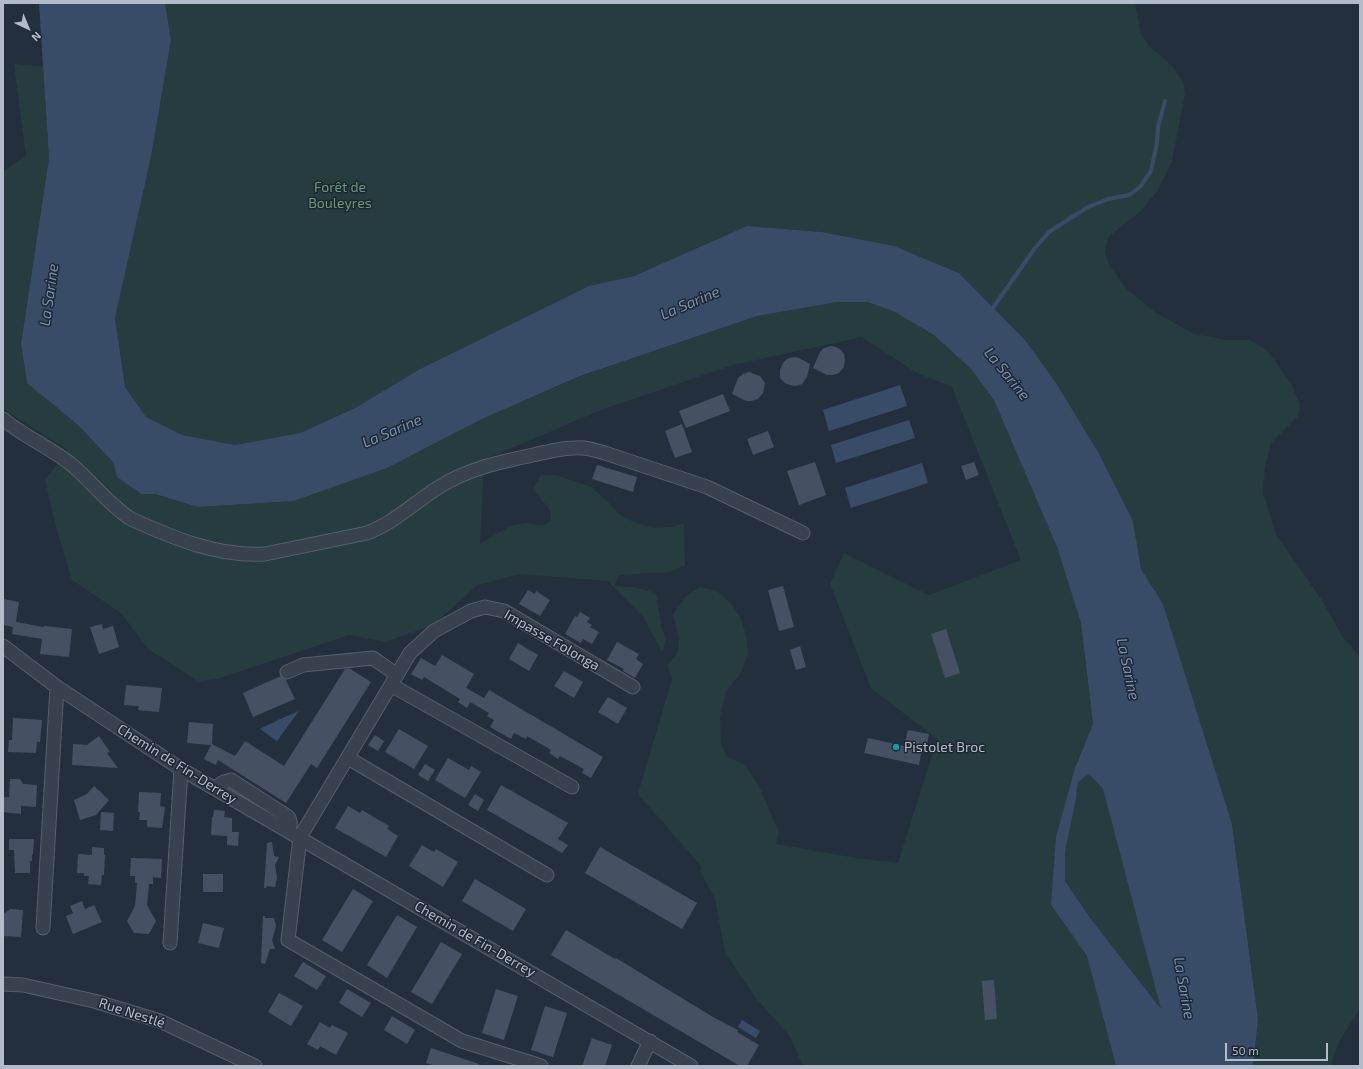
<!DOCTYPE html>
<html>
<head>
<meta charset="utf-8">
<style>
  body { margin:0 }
  #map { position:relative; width:1363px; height:1069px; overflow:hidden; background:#242f3e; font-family:"Exo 2",sans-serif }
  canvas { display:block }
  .frame { position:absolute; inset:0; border:4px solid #b4bcc9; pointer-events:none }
  .north { position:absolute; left:8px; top:8px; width:40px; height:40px; -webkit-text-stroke:3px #1d2633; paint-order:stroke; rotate:136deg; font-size:11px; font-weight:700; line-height:16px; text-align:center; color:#b4bcc9 }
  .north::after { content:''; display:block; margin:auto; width:14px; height:18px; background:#b4bcc9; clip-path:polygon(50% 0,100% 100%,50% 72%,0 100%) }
  .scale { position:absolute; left:1225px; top:1043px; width:103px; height:18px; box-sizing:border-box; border:2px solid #b4bcc9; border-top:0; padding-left:5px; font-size:12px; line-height:14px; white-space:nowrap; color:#b4bcc9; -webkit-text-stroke:3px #1d2633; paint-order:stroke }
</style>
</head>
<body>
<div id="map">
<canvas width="1363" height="1069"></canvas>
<div class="frame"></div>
<div class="north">N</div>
<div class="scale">50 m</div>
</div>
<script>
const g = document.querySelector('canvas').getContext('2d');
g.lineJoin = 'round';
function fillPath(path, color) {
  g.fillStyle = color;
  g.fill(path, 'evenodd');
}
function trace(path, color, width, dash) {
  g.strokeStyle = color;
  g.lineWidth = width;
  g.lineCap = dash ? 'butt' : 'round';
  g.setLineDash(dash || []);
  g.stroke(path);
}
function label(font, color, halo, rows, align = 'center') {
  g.font = font + ' "Exo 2",sans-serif';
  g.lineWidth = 3;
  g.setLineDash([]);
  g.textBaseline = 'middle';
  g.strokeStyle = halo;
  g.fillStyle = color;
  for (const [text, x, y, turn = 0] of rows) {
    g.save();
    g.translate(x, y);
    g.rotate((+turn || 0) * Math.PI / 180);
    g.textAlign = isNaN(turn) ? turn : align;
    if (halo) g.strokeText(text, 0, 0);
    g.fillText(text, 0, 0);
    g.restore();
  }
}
const green = new Path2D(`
  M 165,3 L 1135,3 L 1141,34 L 1148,45 L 1167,61 L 1174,69 L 1183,81 L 1185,94 L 1172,161 L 1158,190 L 1141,211 L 1108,237 L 1105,253 L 1110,267 L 1128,290 L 1153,311 L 1194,334 L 1227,340 L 1250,340 L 1267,350 L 1290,382 L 1300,404 L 1298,416 L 1271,443 L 1265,467 L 1263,493 L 1276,534 L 1323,602 L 1342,636 L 1360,657 L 1360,1008 L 1339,1042 L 1331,1064 L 1332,1066 L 1253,1066 L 1258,1019 L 1232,824 L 1163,604 L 1141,569 L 1133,521 L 1056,383 L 1025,340 L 959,273 L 894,246 L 822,232 L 747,226 L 634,276 L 589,286 L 420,369 L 355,408 L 300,433 L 235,445 L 182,435 L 146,417 L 125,387 L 115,318 L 151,157 L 171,40 Z
  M 14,64 L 43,67 L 49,158 L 21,344 L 27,383 L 78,425 L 113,462 L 117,477 L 141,494 L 155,494 L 198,507 L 294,501 L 387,468 L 482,419 L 581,376 L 757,316 L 837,302 L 868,302 L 895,312 L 934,335 L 971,369 L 994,400 L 1057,547 L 1081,623 L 1093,724 L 1075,768 L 1051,905 L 1087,956 L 1116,1066 L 803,1066 L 790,1037 L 755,997 L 725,953 L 715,898 L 700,871 L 702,867 L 638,794 L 672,679 L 667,665 C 670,662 673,659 676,655 C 683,644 676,627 673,615 L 685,597 L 700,587 L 717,591 L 731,603 L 741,620 L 746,635 L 748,655 L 740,674 L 726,691 L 720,717 L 721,743 L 726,756 L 744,765 L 757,782 L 779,832 L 776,844 L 856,858 L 898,863 L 937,739 L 871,688 L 830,584 L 844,553 L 929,595 L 1021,560 L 952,387 L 917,373 L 862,337 L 733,365 L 601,410 L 484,460 L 480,544 L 510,526 L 526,523 L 542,526 L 551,521 L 550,510 L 533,489 L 541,475 L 556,475 L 591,487 L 608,502 L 619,514 L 632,521 L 652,528 L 672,527 L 684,523 L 685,566 L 669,572 L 619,575 L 614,586 L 634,587 L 656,593 L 662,630 L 666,638 L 663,650 L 662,651 L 643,617 L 608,581 L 521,574 L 478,585 L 433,625 L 386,642 L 349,635 L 217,679 L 198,681 L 148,649 L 121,613 L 72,580 L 55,523 L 45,480 L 68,450 L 3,409 L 3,171 L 26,156 Z
  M 1089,774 L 1103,789 L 1162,1010 L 1091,919 L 1065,881 L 1065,852 L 1076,799 L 1078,782 Z`);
const water = new Path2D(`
  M 39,3 L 165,3 L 171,40 L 151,157 L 115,318 L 125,387 L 146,417 L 182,435 L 235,445 L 300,433 L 355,408 L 420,369 L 589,286 L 634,276 L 747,226 L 822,232 L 894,246 L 959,273 L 1025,340 L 1056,383 L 1098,452 L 1133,521 L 1141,569 L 1163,604 L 1232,824 L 1258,1019 L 1253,1066 L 1116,1066 L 1087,956 L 1051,905 L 1056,837 L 1075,768 L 1093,724 L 1081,623 L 1057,547 L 994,400 L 971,369 L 934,335 L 895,312 L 868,302 L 837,302 L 757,316 L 580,376 L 482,419 L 387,468 L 294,501 L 198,507 L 155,494 L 141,494 L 117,477 L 113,462 L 78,425 L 27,383 L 21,344 L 49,158 ZM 1089,774 L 1103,789 L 1161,1009 L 1091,919 L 1065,881 L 1065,852 L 1076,799 L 1078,782 Z
  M 900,385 L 907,406 L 829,431 L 823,410 Z
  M 909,420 L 915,438 L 836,463 L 831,445 Z
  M 922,463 L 928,483 L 851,508 L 845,488 Z
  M 299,711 L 277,741 L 260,729 L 278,720 Z
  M 742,1020 L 760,1031 L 756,1038 L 738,1027 Z`);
const stream = new Path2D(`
  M 990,312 L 1035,248 L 1049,232 L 1088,207 L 1108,199 L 1129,195 L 1140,187 L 1151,171 L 1157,143 L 1158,127 L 1165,101`);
const building = new Path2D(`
  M 831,346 L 836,347 L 841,350 L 844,354 L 845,360 L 844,367 L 839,373 L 833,375 L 827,375 L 813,368 L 820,352 L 824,348 Z
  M 794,357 L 799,358 L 810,364 L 807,377 L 802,384 L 796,386 L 790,385 L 785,383 L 780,378 L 780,370 L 783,363 L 787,359 Z
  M 749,372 L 760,376 L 765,383 L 763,393 L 758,399 L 751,401 L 746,401 L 732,394 L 738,378 L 743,374 Z
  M 723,394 L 730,411 L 686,428 L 679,411 Z
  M 682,424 L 692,452 L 675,458 L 665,431 Z
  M 768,431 L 774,447 L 753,455 L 747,439 Z
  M 815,462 L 826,495 L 799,505 L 787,471 Z
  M 974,462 L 979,475 L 966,480 L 961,466 Z
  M 597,465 L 637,477 L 633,492 L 592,479 Z
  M 783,586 L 794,627 L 779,631 L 768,590 Z
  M 528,590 L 535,594 L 536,591 L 550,600 L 540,616 L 519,604 Z
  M 3,599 L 19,602 L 16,622 L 43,627 L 44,626 L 72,629 L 69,657 L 40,654 L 42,639 L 12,634 L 13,627 L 3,625 Z
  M 580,612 L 590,618 L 587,622 L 592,625 L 590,627 L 599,632 L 592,644 L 583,639 L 581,643 L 565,634 L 575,616 L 577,617 Z
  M 102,624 L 103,629 L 113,626 L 119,647 L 99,654 L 90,627 Z
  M 946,629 L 960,673 L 945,678 L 931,634 Z
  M 617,642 L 639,654 L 636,659 L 643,664 L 635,678 L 623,671 L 624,669 L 607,660 Z
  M 518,643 L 538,655 L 529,671 L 509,659 Z
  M 800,646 L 806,667 L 796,670 L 790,650 Z
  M 442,655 L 474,674 L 466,688 L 484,698 L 489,690 L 603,757 L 591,778 L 582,773 L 584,769 L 560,756 L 558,759 L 549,753 L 551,750 L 527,736 L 526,739 L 514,733 L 511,739 L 490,727 L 494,720 L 487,716 L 489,713 L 470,702 L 467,708 L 458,702 L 460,699 L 424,677 L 422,680 L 411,674 L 421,658 L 435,666 Z
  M 349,668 L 371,682 L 317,768 L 311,764 L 286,803 L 218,760 L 216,765 L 204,759 L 211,745 L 187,743 L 189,722 L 213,724 L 212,744 L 235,756 L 245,741 L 284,766 L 345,669 Z
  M 564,671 L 583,682 L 574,698 L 554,686 Z
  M 281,676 L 286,680 L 295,699 L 253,717 L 243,693 Z
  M 126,685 L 162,688 L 159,712 L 138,710 L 139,706 L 124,705 Z
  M 608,697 L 627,708 L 618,724 L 598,712 Z
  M 13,718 L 42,720 L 40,742 L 37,742 L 36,753 L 8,752 L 9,740 L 12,740 Z
  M 399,729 L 428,746 L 414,769 L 385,752 Z
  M 908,730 L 929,734 L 926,750 L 922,749 L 919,765 L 864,753 L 868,738 L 904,746 Z
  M 375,735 L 384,741 L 378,751 L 368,745 Z
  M 99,736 L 110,752 L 107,753 L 118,768 L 72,765 L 73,744 L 87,745 Z
  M 448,758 L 469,770 L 471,766 L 481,772 L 465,798 L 435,780 Z
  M 425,764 L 435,770 L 428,781 L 418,775 Z
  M 10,779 L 20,779 L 23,784 L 37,785 L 36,807 L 21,806 L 21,814 L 3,812 L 4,797 L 9,797 Z
  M 501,785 L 568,823 L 558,839 L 568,845 L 562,853 L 487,810 Z
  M 94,786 L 109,800 L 96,815 L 80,820 L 74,800 L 87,794 Z
  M 139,792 L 161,793 L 160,806 L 165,807 L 162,828 L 147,827 L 147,820 L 139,820 L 140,812 L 138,812 Z
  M 475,794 L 484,800 L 478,811 L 468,805 Z
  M 348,806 L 360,813 L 362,810 L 389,826 L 387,829 L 398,836 L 386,857 L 335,828 Z
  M 214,810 L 225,811 L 224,817 L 232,818 L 232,832 L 239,832 L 238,846 L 227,845 L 227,836 L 211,835 L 212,817 L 213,817 Z
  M 101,812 L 114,813 L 113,831 L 100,830 Z
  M 9,839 L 34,839 L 33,854 L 32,854 L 32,861 L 30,861 L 30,873 L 15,873 L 14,850 L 9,850 Z
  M 272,842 L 274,856 L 279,857 L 275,865 L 277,878 L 275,887 L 267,886 L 266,888 L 264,888 L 267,843 Z
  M 422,845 L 434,852 L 436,849 L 458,862 L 443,887 L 409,866 Z
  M 92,847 L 104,848 L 104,855 L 105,855 L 104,875 L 102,875 L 101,885 L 88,884 L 89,876 L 84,876 L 84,873 L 77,873 L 78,854 L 92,855 Z
  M 600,847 L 697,903 L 682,929 L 585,873 Z
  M 131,858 L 162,859 L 161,878 L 153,877 L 153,884 L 149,884 L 147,905 L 156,921 L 149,934 L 134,933 L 127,921 L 135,906 L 137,883 L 135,883 L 135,876 L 130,876 Z
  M 203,874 L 223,874 L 223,892 L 203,892 Z
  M 475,879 L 526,909 L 513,931 L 462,901 Z
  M 353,889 L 373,901 L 342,952 L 322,940 Z
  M 82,901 L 85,909 L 94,905 L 102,922 L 73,934 L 66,916 L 73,913 L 70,906 Z
  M 10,909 L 23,910 L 21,937 L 3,936 L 3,915 Z
  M 397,915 L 417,927 L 387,978 L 367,965 Z
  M 263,916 L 265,916 L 265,918 L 274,918 L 276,926 L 272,940 L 275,949 L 270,949 L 265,964 L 261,963 Z
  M 203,923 L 224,928 L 219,948 L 198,943 Z
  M 566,930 L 615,959 L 616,958 L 713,1017 L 738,1030 L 737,1032 L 759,1045 L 747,1066 L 740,1066 L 551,955 Z
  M 441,942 L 462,954 L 432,1004 L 411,992 Z
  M 303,962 L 326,976 L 317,990 L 294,976 Z
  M 994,980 L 997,1019 L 985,1020 L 982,981 Z
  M 347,989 L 371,1003 L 362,1017 L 339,1003 Z
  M 496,989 L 518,996 L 504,1040 L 482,1033 Z
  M 279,993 L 303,1006 L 291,1026 L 268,1012 Z
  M 545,1006 L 567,1013 L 553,1057 L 531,1050 Z
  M 392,1016 L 415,1030 L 407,1044 L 384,1030 Z
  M 320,1022 L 330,1028 L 332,1025 L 348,1033 L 336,1055 L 320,1046 L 318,1050 L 307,1044 Z
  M 592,1038 L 612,1045 L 605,1066 L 582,1066 Z
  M 431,1048 L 479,1064 L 478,1066 L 435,1066 L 426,1063 Z`);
const street = new Path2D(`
  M 3,419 C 24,437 50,447 72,465 C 92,482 109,505 131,519 C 173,538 218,557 265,554 L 367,533 C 394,523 415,502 439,487 C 467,469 500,462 533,455 C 547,452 561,448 575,448 C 585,447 595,450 605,453 L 707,487 L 803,533
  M 3,646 L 57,687 L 181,769 L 691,1066
  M 287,672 L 303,665 L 373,658 L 397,675
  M 391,685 L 572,787
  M 348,758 L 547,875
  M 215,788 L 224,782 L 231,780 L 287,816 C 292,820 290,825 289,831
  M 43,928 L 57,687
  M 170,943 L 181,769
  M 3,984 L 23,985 L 94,1001 L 160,1021 L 255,1066
  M 541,1066 L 462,1041 L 288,940 L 300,837 L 410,653 L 434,631 L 471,611 L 485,607 L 504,611 L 633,687
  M 638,1066 L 650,1041`);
const markers = [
  [896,747,4,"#0f9aa8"]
];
const parkNames = [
  ["Forêt de",340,187],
  ["Bouleyres",340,203]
];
const streetNames = [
  ["Impasse Folonga",552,640,30],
  ["Chemin de Fin-Derrey",177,764,32],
  ["Chemin de Fin-Derrey",475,939,30],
  ["Rue Nestlé",132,1013,18]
];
const poiNames = [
  ["Pistolet Broc",904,747]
];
const waterNames = [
  ["La Sarine",49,295,-82],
  ["La Sarine",690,303,-23],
  ["La Sarine",1007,374,51],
  ["La Sarine",392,431,-23],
  ["La Sarine",1128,669,78],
  ["La Sarine",1184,988,80]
];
fillPath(green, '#263c3f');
fillPath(water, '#394c67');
trace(stream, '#394c67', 4);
fillPath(building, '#455162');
trace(street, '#565f6c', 15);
trace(street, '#38414e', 13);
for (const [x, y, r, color] of markers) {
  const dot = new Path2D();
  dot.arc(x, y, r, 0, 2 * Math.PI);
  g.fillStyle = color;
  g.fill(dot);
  trace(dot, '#1d2633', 1.5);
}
label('14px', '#6b9a76', '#1d2633', parkNames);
label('14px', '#b4bcc9', '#1d2633', streetNames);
label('14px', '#b4bcc9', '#1d2633', poiNames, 'left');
label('italic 15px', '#7c92b1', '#1d2633', waterNames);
</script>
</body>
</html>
